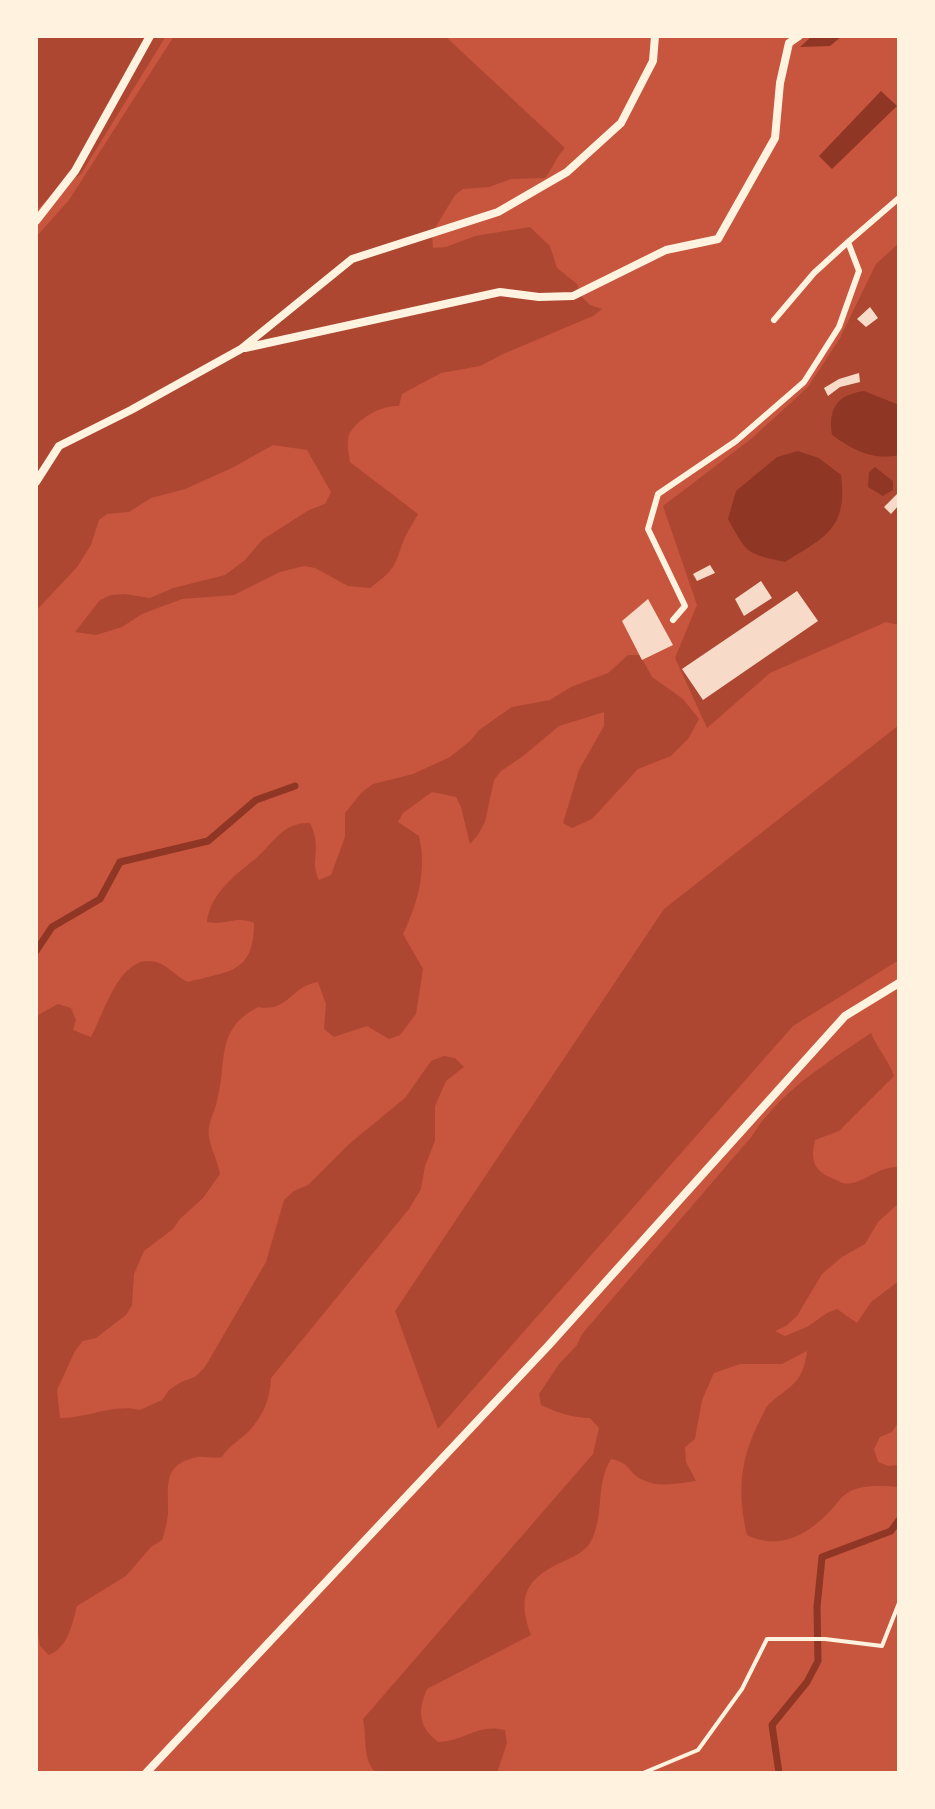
<!DOCTYPE html>
<html>
<head>
<meta charset="utf-8">
<style>
  body { margin:0 }
  #map { position:relative; width:935px; height:1809px; overflow:hidden; background:#c8553d; font-family:"Archivo Narrow",sans-serif }
  canvas { display:block }
  .frame { position:absolute; inset:0; border:38px solid #fff3e0; pointer-events:none }
</style>
</head>
<body>
<div id="map">
<canvas width="935" height="1809"></canvas>
<div class="frame"></div>
</div>
<script>
const g = document.querySelector('canvas').getContext('2d');
g.lineJoin = 'round';
function fillPath(path, color) {
  g.fillStyle = color;
  g.fill(path, 'evenodd');
}
function trace(path, color, width, dash) {
  g.strokeStyle = color;
  g.lineWidth = width;
  g.lineCap = dash ? 'butt' : 'round';
  g.setLineDash(dash || []);
  g.stroke(path);
}
const green = new Path2D(`
  M 36,36 L 166,36 L 81,174 L 59,188 L 36,211 Z
  M 174,36 L 445,36 L 565,148 C 556,157 553,168 545,178 L 511,179 L 489,187 L 463,189 L 455,195 L 432,233 L 433,248 L 446,247 L 475,236 L 530,227 L 550,246 L 557,268 L 577,284 L 580,295 L 590,305 L 602,309 L 593,316 L 503,354 L 480,366 L 441,373 L 402,394 L 399,406 C 382,405 357,418 349,435 C 346,443 349,454 350,462 L 418,514 C 414,522 409,529 405,537 C 393,567 398,567 370,588 L 348,586 L 315,568 L 304,566 L 280,572 L 234,595 L 182,599 L 142,614 L 122,627 L 96,635 L 75,632 L 100,600 L 111,595 L 125,594 L 150,598 L 173,588 L 225,575 L 245,560 L 262,540 L 309,510 L 325,504 L 331,492 L 307,450 L 273,445 L 232,468 L 185,489 L 151,498 L 129,512 L 107,514 L 99,520 L 91,545 L 77,567 L 36,611 L 36,237 L 69,200 Z
  M 899,243 L 899,625 L 886,622 L 770,673 L 707,728 L 675,658 L 697,605 L 663,506 L 751,439 L 808,387 L 840,338 L 876,264 Z
  M 628,655 L 640,655 L 652,677 L 683,699 L 699,719 L 688,739 L 671,756 L 638,769 L 592,819 L 572,828 L 563,823 L 579,770 L 604,726 L 604,712 L 559,726 L 522,757 L 501,771 L 494,780 L 485,822 L 478,835 L 470,844 L 461,807 L 456,797 L 432,792 L 403,813 L 398,822 L 419,836 C 427,870 418,903 403,934 L 423,969 L 416,1014 L 400,1035 L 389,1039 L 367,1026 L 334,1037 L 324,1029 L 326,1004 L 318,982 C 291,986 288,1013 258,1007 C 214,1030 228,1062 217,1101 C 214,1114 207,1123 209,1137 C 211,1150 218,1161 220,1174 L 203,1198 L 180,1219 L 173,1229 L 144,1251 L 134,1274 L 132,1305 L 126,1315 L 96,1338 L 83,1341 L 75,1351 L 57,1390 L 60,1418 C 88,1418 114,1403 140,1410 L 162,1400 L 169,1390 L 181,1382 L 195,1377 L 205,1367 L 266,1262 L 284,1200 L 294,1191 L 308,1185 L 349,1144 L 405,1098 L 431,1061 L 444,1056 L 455,1058 L 464,1067 L 446,1081 L 435,1106 L 435,1141 L 425,1166 L 421,1189 L 409,1209 L 271,1378 C 270,1399 264,1414 250,1430 C 241,1440 230,1444 222,1457 C 213,1459 205,1456 197,1457 C 161,1465 169,1486 168,1514 C 167,1523 165,1531 162,1540 L 151,1547 L 126,1576 L 77,1606 C 72,1625 68,1647 49,1655 L 40,1646 L 36,1621 L 36,1016 L 58,1004 L 71,1008 L 76,1020 L 73,1030 L 91,1037 C 104,1014 120,952 156,962 C 168,965 176,977 188,982 C 228,971 254,974 254,923 C 235,915 226,926 207,922 C 210,894 234,876 255,859 C 274,843 282,822 310,823 C 323,849 309,859 319,880 L 331,875 L 345,837 L 345,813 L 362,792 L 373,784 L 413,774 L 450,757 L 470,741 L 479,730 L 512,707 L 550,700 L 571,687 L 608,673 Z
  M 899,725 L 899,960 L 793,1026 L 438,1429 L 395,1311 L 664,909 Z
  M 871,1033 C 877,1048 888,1059 894,1076 L 839,1131 L 815,1140 C 810,1161 814,1171 834,1179 C 841,1182 844,1185 852,1183 C 870,1179 875,1168 898,1167 L 899,1203 L 878,1222 L 865,1244 L 842,1257 L 822,1274 L 797,1316 L 786,1326 L 775,1331 L 785,1336 L 807,1327 L 827,1313 L 837,1309 L 857,1323 L 871,1302 L 899,1281 L 899,1421 L 892,1432 L 880,1437 L 874,1449 L 878,1462 L 888,1466 L 899,1465 L 899,1487 C 883,1486 863,1484 849,1492 C 841,1496 837,1504 831,1510 C 808,1535 779,1551 747,1535 C 737,1492 740,1459 760,1420 C 763,1415 765,1408 769,1404 C 792,1384 803,1383 807,1351 L 782,1364 L 740,1364 L 714,1373 L 702,1400 L 695,1439 L 685,1447 L 686,1462 L 696,1481 C 680,1483 658,1488 643,1480 C 627,1473 632,1463 611,1459 C 595,1484 605,1518 590,1543 C 584,1552 573,1557 564,1561 C 527,1578 516,1595 531,1635 L 427,1689 C 417,1712 419,1727 438,1742 C 465,1741 478,1723 505,1730 L 507,1743 L 497,1773 L 376,1773 C 362,1759 367,1737 363,1719 L 593,1454 L 599,1428 L 590,1418 C 573,1418 558,1413 541,1405 L 539,1394 L 559,1364 L 577,1345 L 582,1334 L 752,1136 C 781,1090 827,1063 871,1033 Z`);
const water = new Path2D(`
  M 812,36 L 842,36 L 830,46 L 800,47 Z
  M 881,91 L 897,106 L 832,169 L 819,156 Z
  M 864,391 L 899,405 L 899,455 C 873,461 853,450 832,435 C 828,408 837,395 864,391 Z
  M 798,451 L 819,458 L 841,475 C 848,528 826,537 785,562 C 747,554 747,554 728,519 L 736,491 L 777,457 Z
  M 875,467 L 893,481 L 893,490 L 883,496 L 868,487 L 869,472 Z`);
const stream = new Path2D(`
  M 36,951 L 52,927 L 100,899 L 120,862 L 208,841 L 256,800 L 295,786
  M 779,1773 L 772,1725 L 807,1682 L 818,1661 L 817,1607 L 822,1557 L 891,1531 L 899,1520`);
const building = new Path2D(`
  M 870,307 L 878,318 L 866,327 L 857,319 Z
  M 859,373 L 860,382 L 840,387 L 828,396 L 824,388 L 839,379 Z
  M 899,492 L 899,505 L 891,514 L 884,507 Z
  M 710,565 L 715,573 L 697,581 L 693,574 Z
  M 761,581 L 772,598 L 744,616 L 735,599 Z
  M 797,591 L 818,621 L 703,700 L 682,669 Z
  M 648,599 L 673,645 L 642,660 L 622,621 Z`);
const path = new Path2D(`
  M 643,1773 L 698,1750 L 742,1689 L 767,1639 L 825,1639 L 882,1646 L 899,1603`);
const service = new Path2D(`
  M 774,320 L 814,273 L 848,242
  M 673,620 L 685,606 L 648,529 L 658,494 L 736,441 L 804,382 L 839,327 L 859,271 L 848,242 L 899,198`);
const minor = new Path2D(`
  M 36,221 L 75,171 L 150,36
  M 245,348 L 500,292 L 539,297 L 573,296 L 666,250 L 718,239 L 775,138 L 780,83 L 789,43 L 799,36
  M 36,482 L 59,446 L 131,410 L 241,349 L 352,259 L 498,212 L 567,172 L 621,123 L 653,61 L 655,36
  M 146,1773 L 548,1346 L 845,1016 L 899,983`);
fillPath(green, '#ae4732');
fillPath(water, '#8f3625');
trace(stream, '#8f3625', 7);
fillPath(building, '#f7dbc8');
trace(path, '#fff3e0', 4);
trace(service, '#fff3e0', 6);
trace(minor, '#fff3e0', 8);
</script>
</body>
</html>
